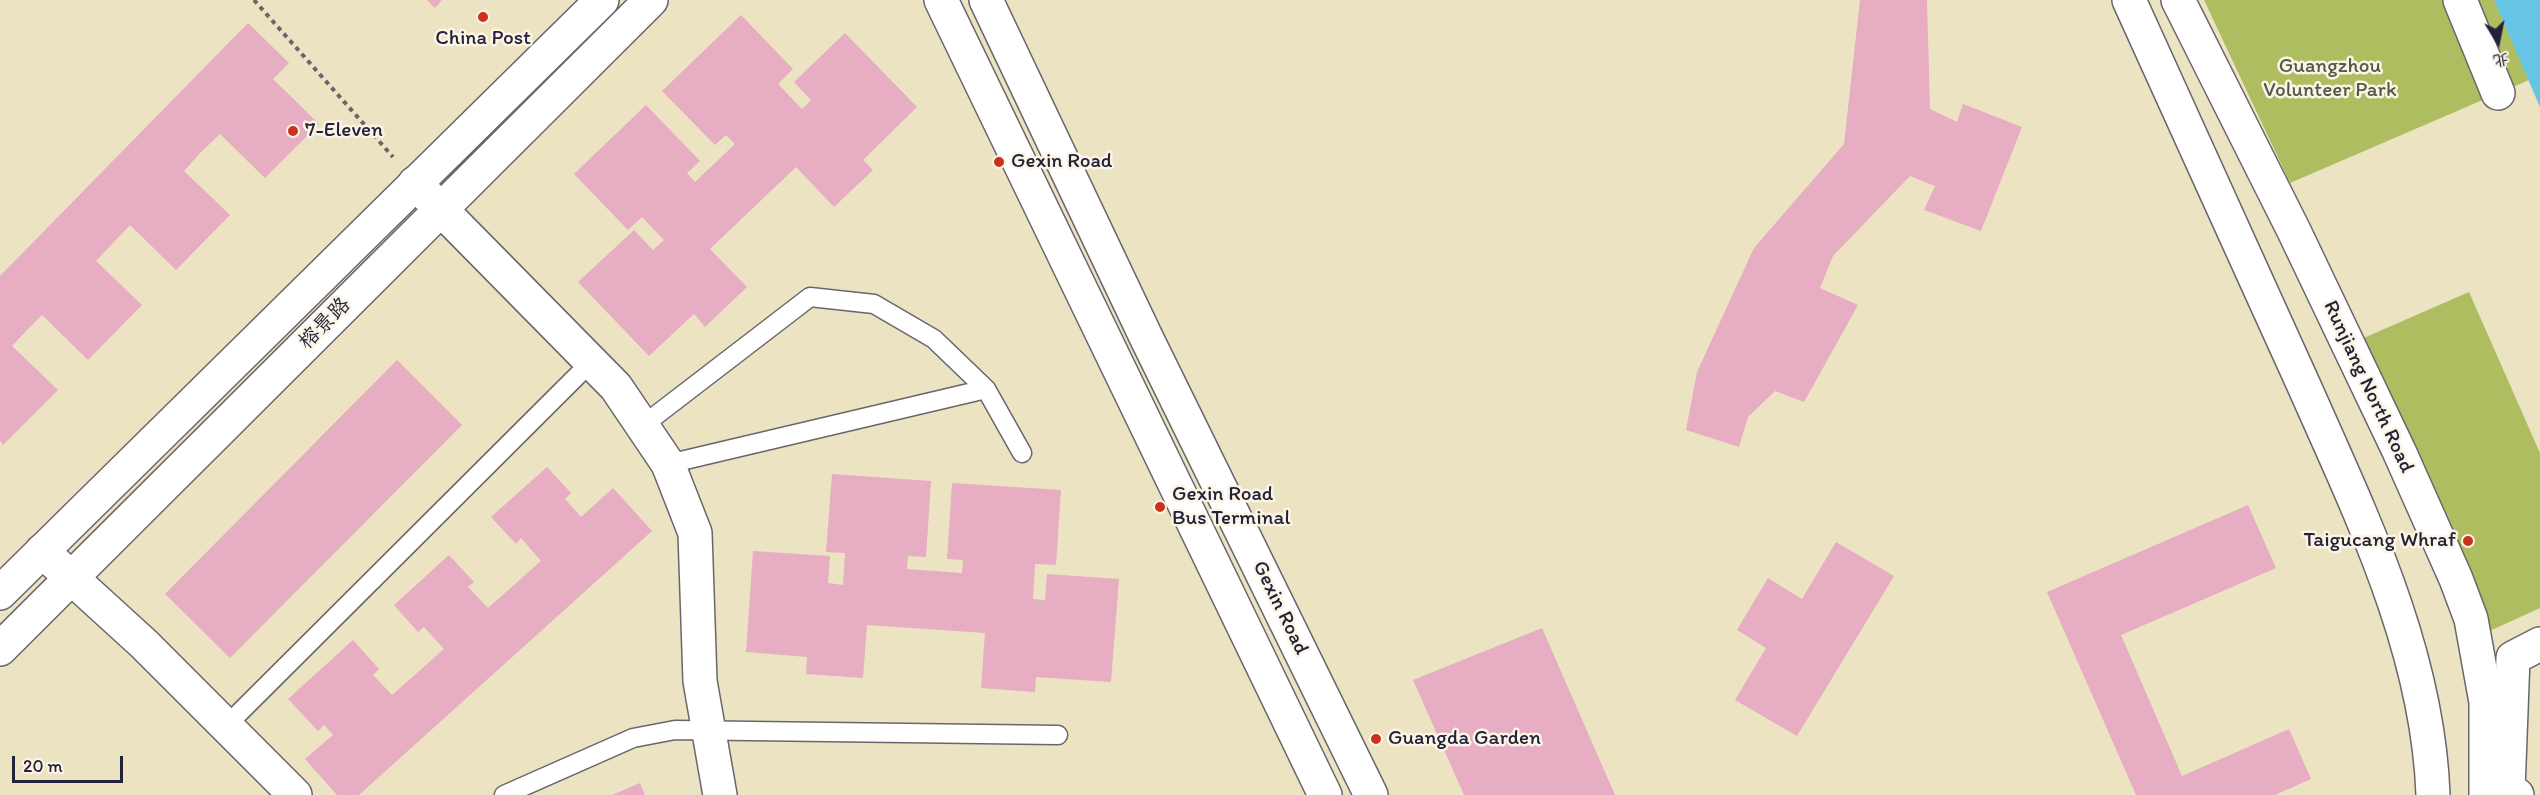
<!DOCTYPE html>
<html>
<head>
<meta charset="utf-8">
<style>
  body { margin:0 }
  #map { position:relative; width:2540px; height:795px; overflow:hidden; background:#ece3c3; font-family:Itim,"LXGW WenKai TC",sans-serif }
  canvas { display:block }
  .north { position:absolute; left:2468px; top:12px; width:60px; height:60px; -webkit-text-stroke:4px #fcf5e5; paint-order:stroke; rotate:170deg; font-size:16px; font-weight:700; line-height:24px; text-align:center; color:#22223b }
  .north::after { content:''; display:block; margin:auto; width:21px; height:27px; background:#22223b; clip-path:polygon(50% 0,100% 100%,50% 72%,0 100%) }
  .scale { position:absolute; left:12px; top:756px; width:111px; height:27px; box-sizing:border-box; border:3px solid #22223b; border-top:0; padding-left:8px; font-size:18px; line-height:21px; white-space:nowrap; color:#22223b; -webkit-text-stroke:4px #fcf5e5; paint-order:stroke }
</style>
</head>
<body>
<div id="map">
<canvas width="2540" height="795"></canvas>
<div class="north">北</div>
<div class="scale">20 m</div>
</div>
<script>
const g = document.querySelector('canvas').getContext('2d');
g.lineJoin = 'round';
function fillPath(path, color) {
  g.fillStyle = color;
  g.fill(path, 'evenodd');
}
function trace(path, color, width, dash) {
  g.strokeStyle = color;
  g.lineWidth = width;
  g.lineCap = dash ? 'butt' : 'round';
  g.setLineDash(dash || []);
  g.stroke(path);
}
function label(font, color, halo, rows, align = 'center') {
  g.font = font + ' Itim,"LXGW WenKai TC",sans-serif';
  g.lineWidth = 5;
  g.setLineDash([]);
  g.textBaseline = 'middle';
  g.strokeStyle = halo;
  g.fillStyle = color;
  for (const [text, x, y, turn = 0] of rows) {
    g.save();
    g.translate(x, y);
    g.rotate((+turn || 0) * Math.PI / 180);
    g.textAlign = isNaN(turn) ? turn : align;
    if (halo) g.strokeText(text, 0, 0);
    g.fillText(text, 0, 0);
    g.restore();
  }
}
const green = new Path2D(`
  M 2204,0 L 2494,0 L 2529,80 L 2290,183 Z
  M 2469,292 L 2540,453 L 2540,608 L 2483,634 L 2359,340 Z`);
const water = new Path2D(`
  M 2494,0 L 2540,0 L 2540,107 Z`);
const building = new Path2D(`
  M 427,0 L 442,0 L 435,8 Z
  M 1860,0 L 1927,0 L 1930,109 L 1957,122 L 1963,104 L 2022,127 L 1981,231 L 1924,210 L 1935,186 L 1910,176 L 1833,256 L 1820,288 L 1858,305 L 1804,402 L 1775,391 L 1748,417 L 1739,447 L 1686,430 L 1697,372 L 1754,248 L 1844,144 Z
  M 741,15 L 793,69 L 778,84 L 802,109 L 811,100 L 794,82 L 845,33 L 917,107 L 863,160 L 873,170 L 834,207 L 796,167 L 710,249 L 747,287 L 705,327 L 694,314 L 649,356 L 578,282 L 634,230 L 653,250 L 664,240 L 642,217 L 628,230 L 574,174 L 646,105 L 700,161 L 687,173 L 695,182 L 735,144 L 726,135 L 715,145 L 662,91 Z
  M 248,23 L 289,63 L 273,79 L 319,124 L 265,178 L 220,134 L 201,152 L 184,171 L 230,215 L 176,270 L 130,225 L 96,261 L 142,305 L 88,360 L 42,315 L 28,329 L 12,346 L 58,390 L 3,445 L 0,441 L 0,276 Z
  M 397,360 L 462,425 L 230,658 L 165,594 Z
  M 547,467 L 571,493 L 565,499 L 581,517 L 613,488 L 652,531 L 359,795 L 337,795 L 305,759 L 333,735 L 324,725 L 318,731 L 288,699 L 353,640 L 379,669 L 373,675 L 392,695 L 444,649 L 424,627 L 418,632 L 394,605 L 449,555 L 474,582 L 468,587 L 488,608 L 541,561 L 521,538 L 516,544 L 491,517 Z
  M 832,474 L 931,481 L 926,557 L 908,556 L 907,569 L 962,573 L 963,560 L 947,559 L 952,483 L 1061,490 L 1056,565 L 1035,564 L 1033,599 L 1045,600 L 1047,574 L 1119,579 L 1111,682 L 1036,677 L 1035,692 L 981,688 L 985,633 L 867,625 L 863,678 L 806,674 L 807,657 L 746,652 L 753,551 L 830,556 L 828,583 L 843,585 L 845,553 L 826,552 Z
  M 2248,505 L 2276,568 L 2121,635 L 2182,776 L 2289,729 L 2311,779 L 2275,795 L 2136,795 L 2047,592 Z
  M 1836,542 L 1894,576 L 1797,736 L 1735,700 L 1766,648 L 1737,630 L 1768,578 L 1802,599 Z
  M 1542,628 L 1615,795 L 1464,795 L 1413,680 Z
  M 640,783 L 645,795 L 612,795 Z`);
const path = new Path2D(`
  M 254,0 L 393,157`);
const lane = new Path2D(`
  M 642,426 L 810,297 L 874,304 L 934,339 L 986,389 L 1022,453
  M 668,464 L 986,389
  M 226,726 L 591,362
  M 504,795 L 633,738 L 675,730 L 1058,735`);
const street = new Path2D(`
  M 2460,0 L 2498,93
  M 415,183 L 616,387 L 668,464 L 695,533 L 700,681 L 720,795
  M 42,551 L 144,644 L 295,795
  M 2517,795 L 2508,790 L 2513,658 L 2540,644`);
const secondary = new Path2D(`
  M 941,0 L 1325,795
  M 986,0 L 1146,337 L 1371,795
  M 2129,0 C 2188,129 2247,258 2305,388 C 2362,517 2428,651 2433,795
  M 2178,0 L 2294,231 L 2399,451 L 2456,579 L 2471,619 L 2486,702 L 2486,795
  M 0,593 L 602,0
  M 0,649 L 651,0`);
const markers = [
  [483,17,6,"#c8321e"],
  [293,131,6,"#c8321e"],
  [999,162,6,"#c8321e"],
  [1160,507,6,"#c8321e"],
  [2468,541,6,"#c8321e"],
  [1376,739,6,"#c8321e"]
];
const poiNames = [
  ["China Post",483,39,"center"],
  ["7-Eleven",305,131],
  ["Gexin Road",1011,162],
  ["Gexin Road",1172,495],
  ["Bus Terminal",1172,519],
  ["Taigucang Whraf",2456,541,"right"],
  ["Guangda Garden",1388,739]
];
const parkNames = [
  ["Guangzhou",2330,67],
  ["Volunteer Park",2330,91]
];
const streetNames = [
  ["榕景路",325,324,-45],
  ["Runjiang North Road",2368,387,65],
  ["Gexin Road",1280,608,64]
];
fillPath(green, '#aebd60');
fillPath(water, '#66c4e4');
fillPath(building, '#e6adc3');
trace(lane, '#69666b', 21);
trace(street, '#69666b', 36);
trace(secondary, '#69666b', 36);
trace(path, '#69666b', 4, [4.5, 4.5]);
trace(lane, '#fff', 18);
trace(street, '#fff', 33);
trace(secondary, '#fff', 33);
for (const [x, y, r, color] of markers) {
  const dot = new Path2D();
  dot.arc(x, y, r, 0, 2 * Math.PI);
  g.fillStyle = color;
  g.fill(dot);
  trace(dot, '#fcf5e5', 2);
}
label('21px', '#22223b', '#fcf5e5', poiNames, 'left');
label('21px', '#535848', '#fcf5e5', parkNames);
label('21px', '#22223b', '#fcf5e5', streetNames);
</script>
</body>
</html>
